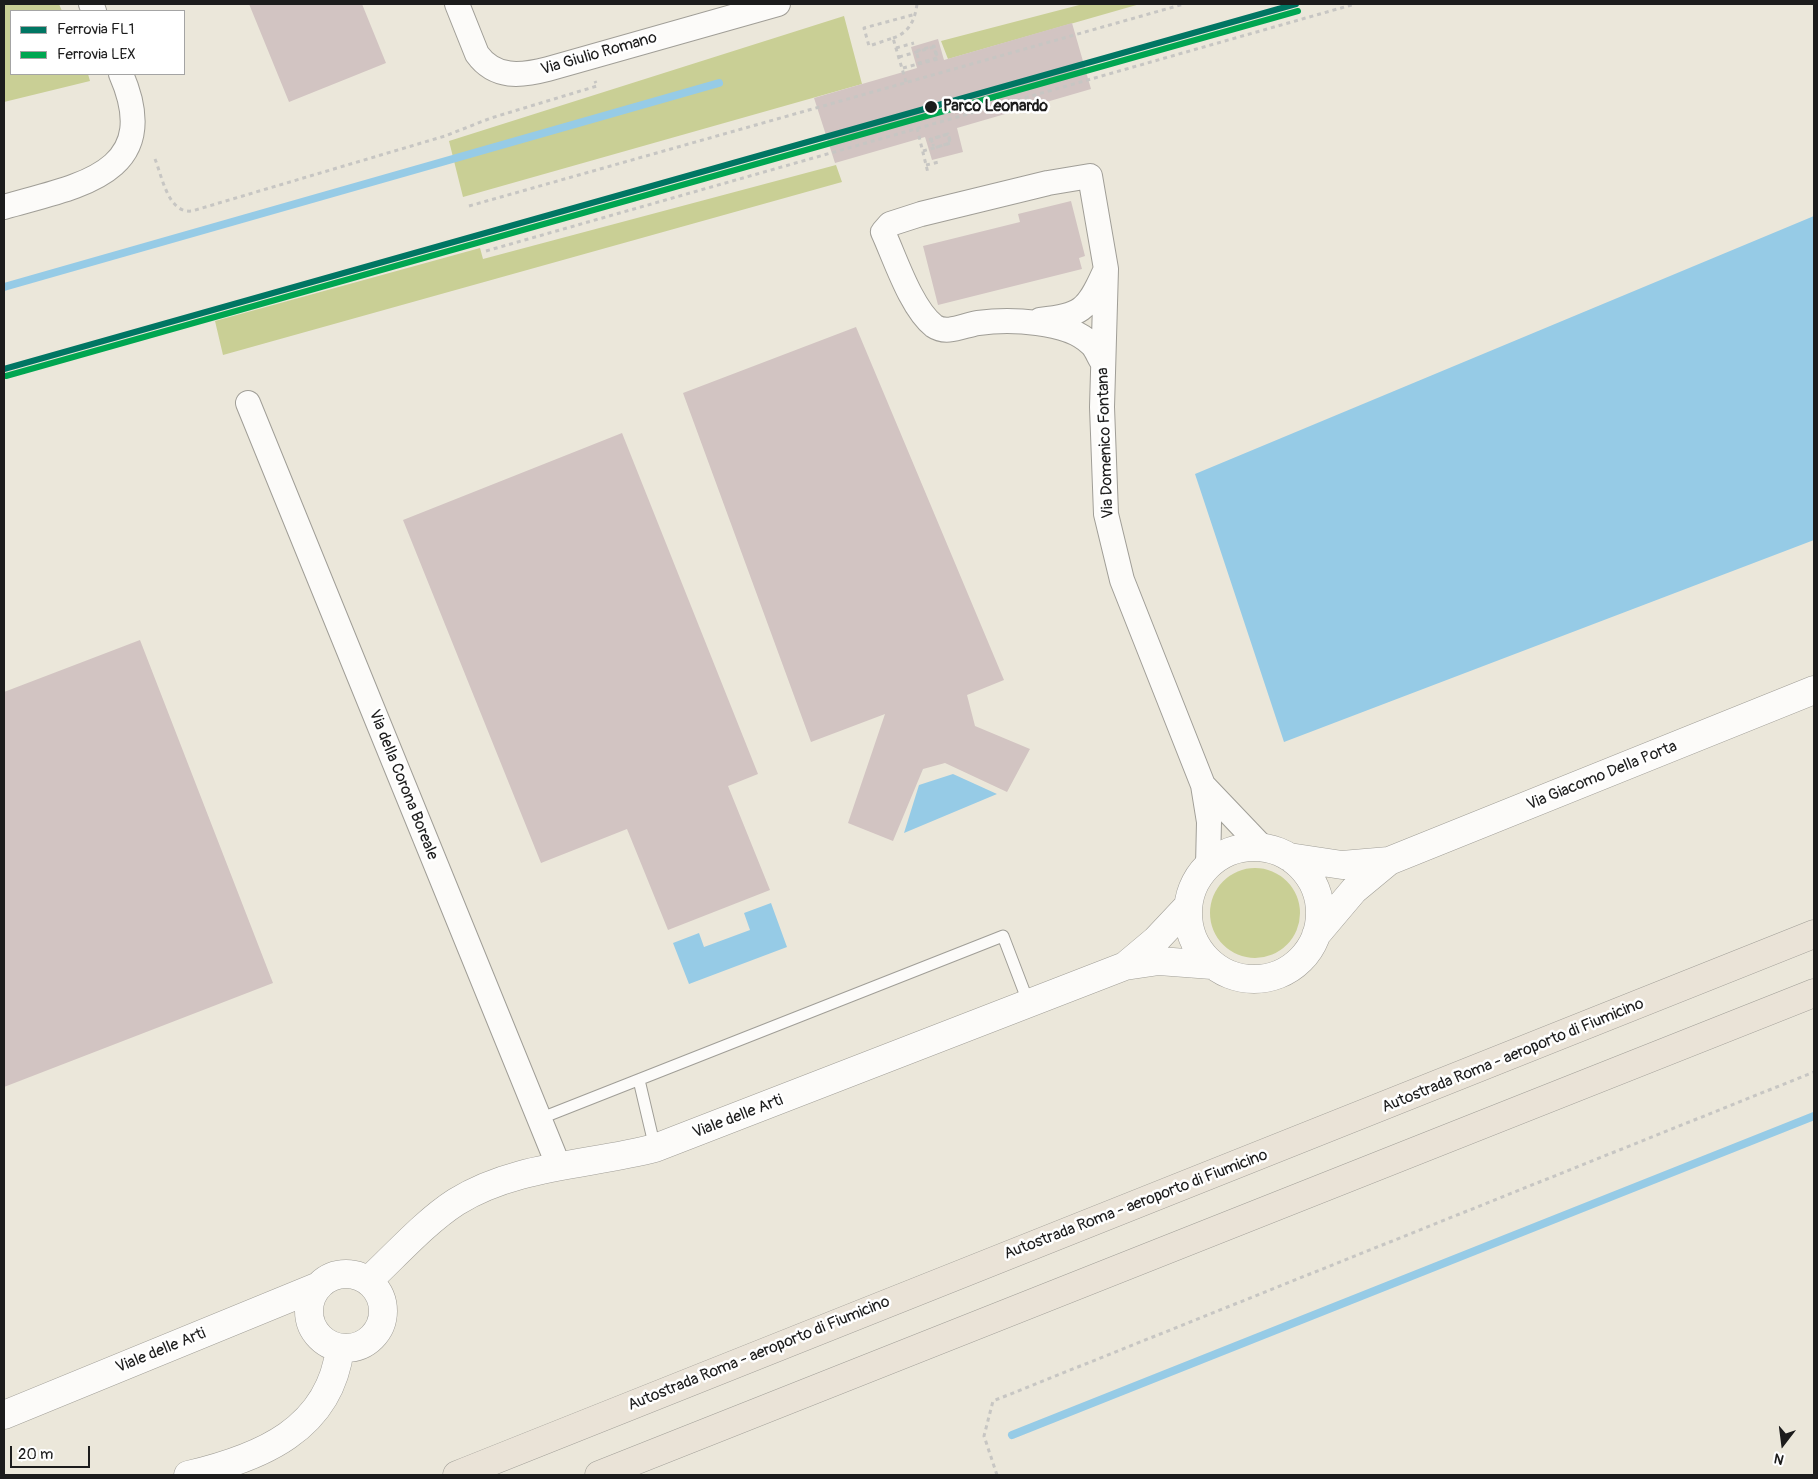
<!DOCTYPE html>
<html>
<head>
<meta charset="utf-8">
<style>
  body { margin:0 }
  #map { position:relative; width:1818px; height:1479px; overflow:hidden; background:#ebe7da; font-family:Pangolin,sans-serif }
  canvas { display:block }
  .frame { position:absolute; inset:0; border:5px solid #1c1c1c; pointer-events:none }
  .legend { position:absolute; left:10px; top:10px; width:175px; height:65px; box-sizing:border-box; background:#fff; border:1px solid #a4a4a4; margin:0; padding:6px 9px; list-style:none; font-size:15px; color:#1c1c1c }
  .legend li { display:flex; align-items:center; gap:10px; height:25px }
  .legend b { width:25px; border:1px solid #a4a4a4 }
  .north { position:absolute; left:1758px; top:1419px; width:50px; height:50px; -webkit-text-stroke:4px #fff; paint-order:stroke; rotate:195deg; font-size:14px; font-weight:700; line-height:20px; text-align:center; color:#1c1c1c }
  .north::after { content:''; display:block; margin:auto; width:18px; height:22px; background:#1c1c1c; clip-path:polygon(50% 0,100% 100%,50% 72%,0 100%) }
  .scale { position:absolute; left:10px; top:1446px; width:80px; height:22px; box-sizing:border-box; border:2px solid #1c1c1c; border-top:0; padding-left:6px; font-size:15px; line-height:18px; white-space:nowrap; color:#1c1c1c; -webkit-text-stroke:4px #fff; paint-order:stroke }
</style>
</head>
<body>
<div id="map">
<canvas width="1818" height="1479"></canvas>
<div class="frame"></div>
<ul class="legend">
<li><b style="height:6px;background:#007663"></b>Ferrovia FL1</li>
<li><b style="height:6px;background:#00a651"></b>Ferrovia LEX</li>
</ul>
<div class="north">N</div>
<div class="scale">20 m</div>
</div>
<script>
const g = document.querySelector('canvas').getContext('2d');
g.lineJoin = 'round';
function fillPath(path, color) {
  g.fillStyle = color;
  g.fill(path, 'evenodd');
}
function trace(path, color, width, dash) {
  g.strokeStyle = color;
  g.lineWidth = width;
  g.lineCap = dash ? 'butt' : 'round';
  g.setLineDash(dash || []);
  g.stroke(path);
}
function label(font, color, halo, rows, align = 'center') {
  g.font = font + ' Pangolin,sans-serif';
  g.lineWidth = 5;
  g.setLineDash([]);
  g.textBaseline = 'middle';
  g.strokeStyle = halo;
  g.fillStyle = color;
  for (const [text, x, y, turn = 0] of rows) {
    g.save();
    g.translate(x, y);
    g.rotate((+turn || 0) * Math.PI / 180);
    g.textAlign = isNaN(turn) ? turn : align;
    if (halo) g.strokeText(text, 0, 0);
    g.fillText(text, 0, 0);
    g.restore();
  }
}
const green = new Path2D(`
  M 4,4 L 59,4 L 62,11 L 11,11 L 11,74 L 88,74 L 90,81 L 4,102 Z
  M 1083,4 L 1140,4 L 948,59 L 941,41 Z
  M 844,16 L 862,84 L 463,197 L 449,141 Z
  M 836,165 L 842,182 L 223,355 L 215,321 L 480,248 L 483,259 Z
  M1210 913a45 45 0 1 1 90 0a45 45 0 1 1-90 0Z`);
const water = new Path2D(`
  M 1814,216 L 1814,540 L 1284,742 L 1195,474 Z
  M 953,774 L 997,794 L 904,833 L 919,785 Z
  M 771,903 L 787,947 L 689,984 L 673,943 L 699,933 L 704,947 L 750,930 L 744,913 Z`);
const stream = new Path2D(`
  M 4,287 L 719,83
  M 1012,1435 L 1814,1116`);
const building = new Path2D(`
  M 249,4 L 362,4 L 386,63 L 289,102 Z
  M 1072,23 L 1091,89 L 957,128 L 963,152 L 932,160 L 925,137 L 835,163 L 814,98 L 917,68 L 911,47 L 938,39 L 944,60 Z
  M 1071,201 L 1085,256 L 1079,258 L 1082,269 L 938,305 L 923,246 L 1020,222 L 1018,214 Z
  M 856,327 L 1004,680 L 967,695 L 975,726 L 1030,749 L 1007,792 L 945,763 L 923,769 L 893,841 L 848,823 L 885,714 L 811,742 L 683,393 Z
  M 622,433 L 758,774 L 728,786 L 770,890 L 668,930 L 627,829 L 541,863 L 403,520 Z
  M 140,640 L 273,983 L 4,1087 L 4,692 Z`);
const path = new Path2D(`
  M 893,38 C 909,33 915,20 917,4
  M 896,48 L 914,43
  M 899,57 L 934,47 L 937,58 L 919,63 L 918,58
  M 903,68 L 918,64
  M 906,82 L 893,38 L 869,46 L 864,28 L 916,14
  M 917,128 L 928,173
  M 923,151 L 951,143 L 948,134 L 931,139 L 933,144
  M 155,159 C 162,176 168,214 192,211 L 445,136 L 491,118 L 597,86 L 595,81
  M 926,165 L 939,162
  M 469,206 L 1184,4
  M 486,251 L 1355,4
  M 997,1475 L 984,1436 L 993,1401 L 1814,1072`);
const service = new Path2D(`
  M 639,1080 L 655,1148
  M 539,1119 L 1003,936 L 1029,1004`);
const minor = new Path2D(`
  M 91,4 L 94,11
  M 457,4 L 477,54 C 495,79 521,76 548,69 L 778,4
  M 4,207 C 76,186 165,175 121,74
  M 1040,320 C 1081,315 1087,311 1104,273
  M 1103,363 C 1099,358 1096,348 1091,344 C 1068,320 1008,319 978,323 C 964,325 947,335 934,326 C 911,308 895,258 883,232 L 890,224 L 921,214 L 1048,183 L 1090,176 L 1106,269 L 1102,407 L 1106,514 L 1122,580 L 1203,785 L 1209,822 L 1208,866
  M 248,403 L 559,1167
  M 1203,785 L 1264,849`);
const tertiary = new Path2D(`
  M1188 913a66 66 0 1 1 132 0a66 66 0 1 1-132 0Z
  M 1289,857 L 1342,865 L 1389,861 L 1814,690
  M 1316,935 L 1354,890 L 1389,861
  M 1125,966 L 1156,940 L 1188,906
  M309 1311a37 37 0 1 1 74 0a37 37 0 1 1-74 0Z
  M 368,1281 C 395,1256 425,1222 456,1202 C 515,1165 590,1165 655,1148 L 1125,966 L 1159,961 L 1212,965
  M 4,1415 L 319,1286
  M 188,1475 C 260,1458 330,1430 340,1348`);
const motorway = new Path2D(`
  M 457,1475 C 909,1294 1363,1118 1814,934
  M 599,1475 L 1814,993`);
const pathBridge = new Path2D(`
  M 918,58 L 916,51 L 934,46 L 938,59 L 918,64
  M 929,140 L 948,134 L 950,143 L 934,148 L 933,144`);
const rail1 = new Path2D(`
  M 4,369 L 1296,4`);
const rail2 = new Path2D(`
  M 6,376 L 1298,11`);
const markers = [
  [931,107,7,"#1c1c1c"]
];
const streetNames = [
  ["Via Giulio Romano",599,54,-16],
  ["Via Domenico Fontana",1106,443,-92],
  ["Via Giacomo Della Porta",1602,776,-22],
  ["Via della Corona Boreale",403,785,68],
  ["Autostrada Roma - aeroporto di Fiumicino",1513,1056,-22],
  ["Viale delle Arti",738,1117,-21],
  ["Autostrada Roma - aeroporto di Fiumicino",1136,1205,-21],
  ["Viale delle Arti",161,1351,-22],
  ["Autostrada Roma - aeroporto di Fiumicino",759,1354,-22]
];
const stopNames = [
  ["Parco Leonardo",943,107]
];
fillPath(green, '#c9cf95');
fillPath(water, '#96cbe6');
trace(stream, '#96cbe6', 8);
fillPath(building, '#d2c4c2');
trace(service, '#a09e97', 13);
trace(minor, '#a09e97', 26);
trace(tertiary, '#a09e97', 29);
trace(motorway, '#a09e97', 29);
trace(path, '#c7c6c3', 3, [4, 4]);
trace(service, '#fcfbf9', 11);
trace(minor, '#fcfbf9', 24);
trace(tertiary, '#fcfbf9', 28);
trace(motorway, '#eae3d7', 28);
trace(pathBridge, '#c7c6c3', 3, [4, 4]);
trace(rail1, '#007663', 6);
trace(rail2, '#00a651', 6);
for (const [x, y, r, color] of markers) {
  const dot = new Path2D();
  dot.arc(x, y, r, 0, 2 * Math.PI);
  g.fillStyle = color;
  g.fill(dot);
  trace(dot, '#fff', 2);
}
label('16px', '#1c1c1c', '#fff', streetNames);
label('bold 16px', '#1c1c1c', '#fff', stopNames, 'left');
</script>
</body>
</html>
